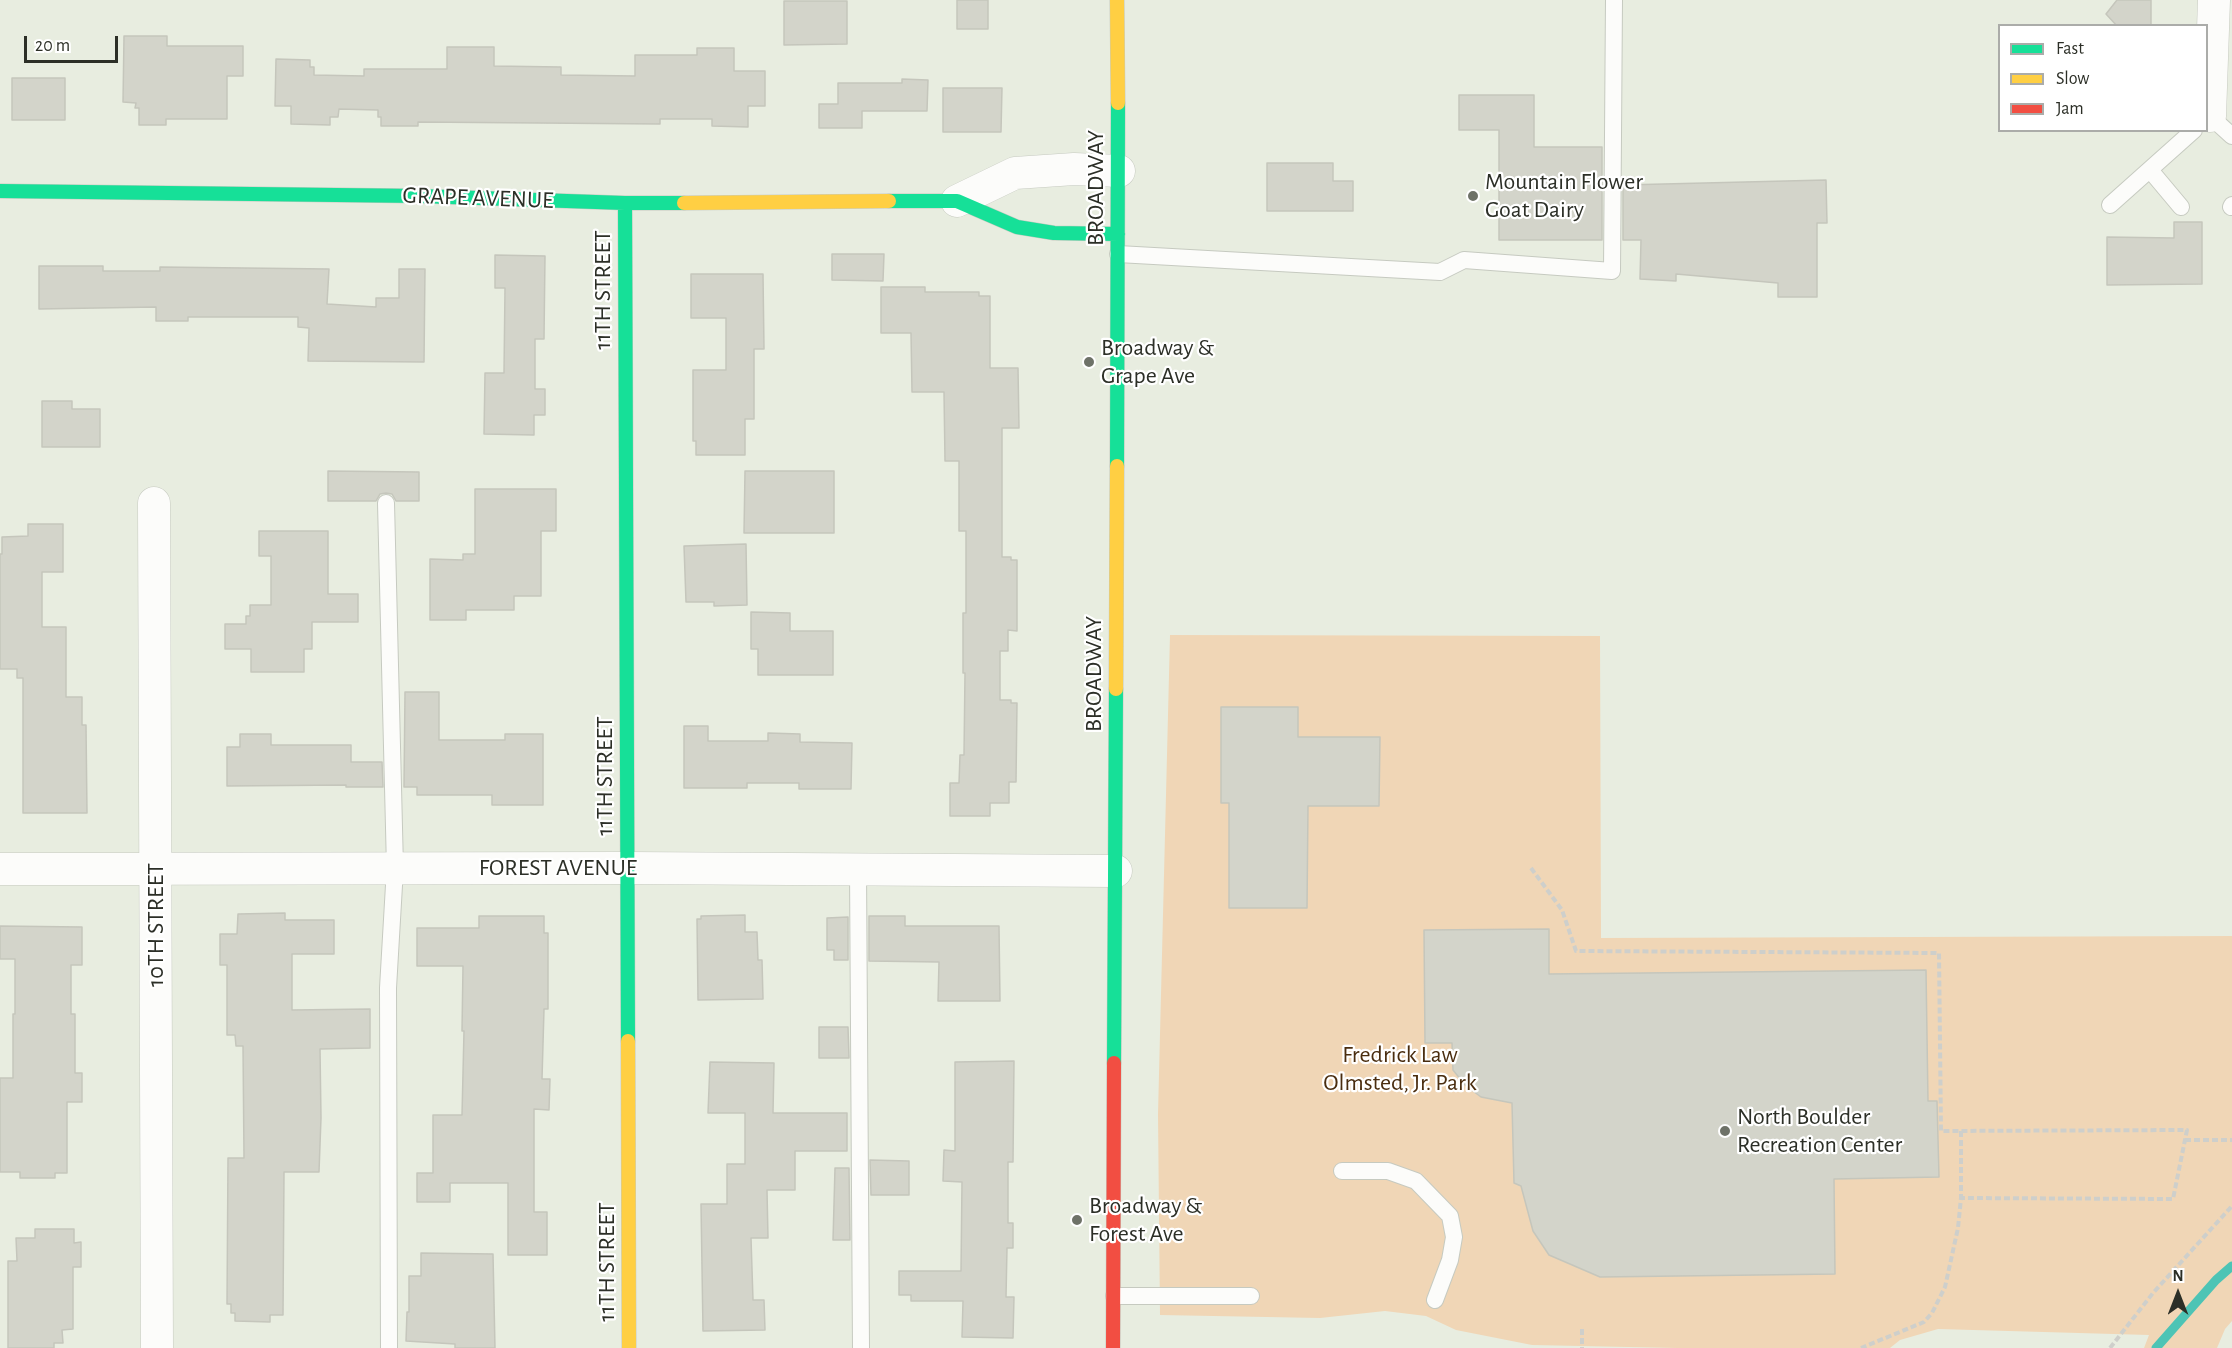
<!DOCTYPE html>
<html>
<head>
<meta charset="utf-8">
<style>
  body { margin:0 }
  #map { position:relative; width:2232px; height:1348px; overflow:hidden; background:#e8ede0; font-family:"Alegreya Sans",sans-serif }
  canvas { display:block }
  .legend { position:absolute; left:1998px; top:24px; width:210px; height:108px; box-sizing:border-box; background:#fff; border:2px solid #abaca9; margin:0; padding:8px 10px; list-style:none; font-size:18px; color:#2c2f27 }
  .legend li { display:flex; align-items:center; gap:12px; height:30px }
  .legend b { width:30px; border:2px solid #abaca9 }
  .north { position:absolute; left:2148px; top:1264px; width:60px; height:60px; -webkit-text-stroke:4px #fff; paint-order:stroke; rotate:0deg; font-size:16px; font-weight:700; line-height:24px; text-align:center; color:#2c2f27 }
  .north::after { content:''; display:block; margin:auto; width:21px; height:27px; background:#2c2f27; clip-path:polygon(50% 0,100% 100%,50% 72%,0 100%) }
  .scale { position:absolute; left:24px; top:36px; width:94px; height:27px; box-sizing:border-box; border:3px solid #2c2f27; border-top:0; padding-left:8px; font-size:18px; line-height:21px; white-space:nowrap; color:#2c2f27; -webkit-text-stroke:4px #fff; paint-order:stroke }
</style>
</head>
<body>
<div id="map">
<canvas width="2232" height="1348"></canvas>
<ul class="legend">
<li><b style="height:8px;background:#16e098"></b>Fast</li>
<li><b style="height:8px;background:#ffcf43"></b>Slow</li>
<li><b style="height:8px;background:#f24e42"></b>Jam</li>
</ul>
<div class="north">N</div>
<div class="scale">20 m</div>
</div>
<script>
const g = document.querySelector('canvas').getContext('2d');
g.lineJoin = 'round';
function fillPath(path, color) {
  g.fillStyle = color;
  g.fill(path, 'evenodd');
}
function trace(path, color, width, dash) {
  g.strokeStyle = color;
  g.lineWidth = width;
  g.lineCap = dash ? 'butt' : 'round';
  g.setLineDash(dash || []);
  g.stroke(path);
}
function label(font, color, halo, rows, align = 'center') {
  g.font = font + ' "Alegreya Sans",sans-serif';
  g.lineWidth = 4.5;
  g.setLineDash([]);
  g.textBaseline = 'middle';
  g.strokeStyle = halo;
  g.fillStyle = color;
  for (const [text, x, y, turn = 0] of rows) {
    g.save();
    g.translate(x, y);
    g.rotate((+turn || 0) * Math.PI / 180);
    g.textAlign = isNaN(turn) ? turn : align;
    if (halo) g.strokeText(text, 0, 0);
    g.fillText(text, 0, 0);
    g.restore();
  }
}
const green = new Path2D(`
  M 1170,635 L 1600,636 L 1601,938 L 2232,936 L 2232,1321 L 2225,1329 L 2217,1348 L 2144,1348 L 2149,1335 L 1938,1329 L 1900,1340 L 1890,1348 L 1677,1348 L 1532,1345 L 1456,1330 L 1426,1316 L 1385,1311 L 1320,1318 L 1160,1315 L 1158,1114 Z`);
const stream = new Path2D(`
  M 2156,1348 L 2216,1280 L 2232,1266`);
const building = new Path2D(`
  M 957,0 L 988,0 L 988,29 L 957,29 Z
  M 2117,0 L 2151,0 L 2151,26 L 2117,26 L 2106,14 Z
  M 784,1 L 847,1 L 847,44 L 784,45 Z
  M 124,36 L 167,36 L 167,46 L 243,46 L 243,76 L 227,76 L 227,119 L 166,119 L 166,125 L 139,125 L 139,108 L 135,108 L 136,103 L 123,102 Z
  M 447,47 L 494,47 L 494,66 L 561,67 L 561,75 L 635,76 L 635,55 L 697,55 L 697,48 L 734,48 L 734,71 L 765,71 L 765,106 L 748,106 L 748,127 L 712,126 L 712,119 L 660,119 L 660,124 L 418,122 L 418,126 L 381,126 L 381,117 L 378,117 L 378,110 L 339,109 L 338,117 L 330,117 L 330,125 L 291,124 L 291,106 L 275,106 L 276,59 L 310,60 L 310,67 L 314,67 L 314,75 L 364,76 L 364,69 L 447,69 Z
  M 12,78 L 65,78 L 65,120 L 12,120 Z
  M 902,79 L 928,80 L 927,111 L 862,111 L 862,128 L 819,128 L 819,104 L 838,104 L 838,83 L 902,83 Z
  M 943,88 L 1002,88 L 1001,132 L 943,132 Z
  M 1459,95 L 1534,95 L 1534,147 L 1602,147 L 1602,240 L 1499,240 L 1499,130 L 1459,130 Z
  M 1267,163 L 1333,163 L 1333,181 L 1353,181 L 1353,211 L 1267,211 Z
  M 1826,180 L 1827,223 L 1817,223 L 1817,297 L 1778,297 L 1778,283 L 1676,274 L 1676,281 L 1640,279 L 1641,240 L 1623,240 L 1623,185 Z
  M 2174,222 L 2202,222 L 2202,284 L 2107,285 L 2107,237 L 2174,238 Z
  M 832,254 L 884,254 L 883,281 L 832,280 Z
  M 495,255 L 545,256 L 544,339 L 535,339 L 535,389 L 545,389 L 545,415 L 534,415 L 534,435 L 484,434 L 485,373 L 504,373 L 505,288 L 495,288 Z
  M 39,266 L 103,266 L 103,271 L 160,271 L 160,267 L 329,269 L 327,304 L 376,307 L 376,298 L 399,298 L 399,269 L 425,269 L 424,362 L 308,361 L 309,328 L 298,327 L 298,317 L 188,317 L 188,321 L 156,321 L 156,307 L 39,309 Z
  M 691,274 L 763,274 L 764,349 L 754,349 L 754,419 L 745,419 L 745,455 L 696,455 L 696,441 L 693,441 L 693,370 L 726,370 L 726,318 L 691,318 Z
  M 881,287 L 925,287 L 925,292 L 979,292 L 979,296 L 990,296 L 990,368 L 1018,368 L 1019,428 L 1002,428 L 1002,557 L 1011,557 L 1011,560 L 1017,560 L 1017,631 L 1008,630 L 1008,651 L 1000,651 L 1000,700 L 1011,700 L 1011,703 L 1017,703 L 1016,782 L 1009,782 L 1009,803 L 990,803 L 990,816 L 950,816 L 950,783 L 959,783 L 960,755 L 964,755 L 965,673 L 963,673 L 963,613 L 966,613 L 966,531 L 959,531 L 959,461 L 945,461 L 944,392 L 912,392 L 911,333 L 881,333 Z
  M 42,401 L 72,401 L 72,409 L 100,409 L 100,447 L 42,447 Z
  M 328,471 L 419,472 L 419,501 L 396,501 L 392,494 L 386,493 L 380,494 L 376,501 L 328,501 Z
  M 745,471 L 834,471 L 834,533 L 744,533 Z
  M 475,489 L 556,489 L 556,531 L 541,531 L 541,596 L 514,596 L 514,610 L 466,610 L 466,620 L 430,620 L 430,559 L 463,560 L 463,554 L 475,554 Z
  M 28,524 L 63,524 L 63,572 L 42,572 L 42,627 L 66,627 L 66,697 L 82,697 L 82,725 L 86,725 L 87,813 L 23,813 L 23,678 L 17,678 L 17,669 L 0,669 L 0,554 L 2,554 L 2,537 L 28,536 Z
  M 259,531 L 328,531 L 328,594 L 358,594 L 358,622 L 312,622 L 312,649 L 304,649 L 304,672 L 251,672 L 251,649 L 225,649 L 225,624 L 246,624 L 246,616 L 250,616 L 250,605 L 271,605 L 271,556 L 259,556 Z
  M 746,544 L 747,605 L 714,606 L 714,602 L 686,602 L 684,546 Z
  M 751,612 L 790,613 L 790,631 L 833,631 L 833,675 L 758,675 L 758,649 L 751,649 Z
  M 405,692 L 439,692 L 439,740 L 505,740 L 505,734 L 543,734 L 543,805 L 492,805 L 492,795 L 417,795 L 417,787 L 404,787 Z
  M 1221,707 L 1298,707 L 1298,737 L 1380,737 L 1379,806 L 1308,806 L 1307,908 L 1229,908 L 1229,803 L 1221,803 Z
  M 684,726 L 708,726 L 708,741 L 768,741 L 768,733 L 800,734 L 800,742 L 852,743 L 851,789 L 799,789 L 799,783 L 747,783 L 747,788 L 684,788 Z
  M 240,734 L 271,734 L 271,745 L 351,745 L 351,762 L 382,762 L 383,787 L 346,787 L 346,785 L 227,786 L 227,747 L 240,747 Z
  M 285,913 L 285,920 L 334,920 L 334,954 L 292,954 L 292,1010 L 370,1009 L 370,1048 L 320,1049 L 321,1118 L 319,1172 L 284,1172 L 283,1315 L 270,1315 L 270,1322 L 235,1321 L 235,1313 L 231,1313 L 231,1304 L 227,1304 L 228,1158 L 244,1158 L 243,1046 L 236,1046 L 235,1035 L 227,1035 L 227,965 L 220,965 L 220,934 L 237,934 L 238,914 Z
  M 745,915 L 745,932 L 757,932 L 758,960 L 762,960 L 763,999 L 698,1000 L 697,919 L 701,919 L 701,916 Z
  M 479,916 L 544,916 L 544,933 L 548,933 L 548,1009 L 544,1009 L 542,1079 L 550,1079 L 549,1110 L 534,1109 L 534,1212 L 547,1212 L 547,1255 L 508,1255 L 508,1183 L 450,1183 L 450,1202 L 417,1202 L 417,1173 L 433,1173 L 433,1115 L 462,1115 L 464,1031 L 462,1031 L 463,966 L 417,966 L 417,928 L 479,928 Z
  M 869,916 L 905,916 L 905,926 L 999,926 L 1000,1001 L 938,1001 L 939,962 L 869,961 Z
  M 848,917 L 848,960 L 834,960 L 834,950 L 827,950 L 827,918 Z
  M 0,926 L 82,927 L 82,965 L 71,965 L 71,1014 L 75,1014 L 75,1073 L 82,1073 L 82,1102 L 67,1102 L 67,1173 L 55,1173 L 55,1178 L 20,1178 L 20,1172 L 0,1172 L 0,1078 L 13,1078 L 13,1014 L 15,1014 L 15,959 L 0,959 Z
  M 1549,929 L 1549,974 L 1926,970 L 1928,1101 L 1937,1101 L 1939,1177 L 1834,1179 L 1835,1274 L 1600,1277 L 1549,1255 L 1533,1231 L 1521,1186 L 1514,1183 L 1512,1103 L 1481,1097 L 1465,1085 L 1453,1070 L 1452,1043 L 1425,1043 L 1424,930 Z
  M 819,1027 L 848,1027 L 849,1058 L 819,1058 Z
  M 1014,1061 L 1013,1162 L 1008,1162 L 1008,1223 L 1013,1223 L 1013,1248 L 1007,1248 L 1006,1297 L 1014,1297 L 1013,1338 L 962,1337 L 963,1301 L 911,1301 L 911,1295 L 899,1295 L 899,1271 L 961,1271 L 962,1182 L 943,1181 L 944,1150 L 955,1151 L 955,1062 Z
  M 710,1062 L 774,1063 L 773,1113 L 847,1113 L 847,1151 L 795,1151 L 795,1190 L 767,1190 L 768,1238 L 751,1238 L 753,1300 L 764,1300 L 765,1330 L 703,1331 L 701,1204 L 727,1204 L 727,1164 L 745,1164 L 745,1113 L 708,1113 Z
  M 870,1160 L 909,1161 L 909,1195 L 871,1195 Z
  M 835,1168 L 849,1168 L 850,1240 L 833,1240 Z
  M 35,1229 L 74,1229 L 74,1243 L 81,1242 L 81,1267 L 73,1267 L 73,1329 L 62,1330 L 63,1343 L 54,1343 L 54,1348 L 8,1348 L 8,1261 L 17,1261 L 16,1238 L 35,1238 Z
  M 421,1253 L 493,1254 L 495,1348 L 455,1348 L 455,1344 L 406,1341 L 407,1312 L 409,1312 L 409,1276 L 421,1276 Z`);
const path = new Path2D(`
  M 1531,868 L 1562,910 L 1576,951 L 1939,953 L 1941,1131 L 2187,1130 L 2173,1199 L 1961,1198 L 1958,1228 L 1945,1287 L 1932,1313 L 1924,1322 L 1861,1348
  M 1961,1131 L 1961,1198
  M 2185,1140 L 2232,1140
  M 1582,1329 L 1582,1348
  M 2110,1348 L 2153,1293 L 2232,1206`);
const lane = new Path2D(`
  M 2206,120 L 2210,116 L 2232,136
  M 2150,170 L 2181,207
  M 2110,205 L 2194,130
  M 2231,207 L 2232,205
  M 1118,254 L 1440,272 L 1464,260 L 1612,271 L 1614,0
  M 386,503 L 395,868 L 388,988 L 389,1348
  M 858,869 L 861,1348
  M 1342,1171 L 1388,1171 L 1416,1181 L 1450,1216 L 1454,1237 L 1450,1260 L 1435,1300
  M 1114,1296 L 1251,1296`);
const street = new Path2D(`
  M 2210,116 L 2214,0
  M 957,201 L 1015,173 L 1074,169 L 1119,171
  M 154,503 L 157,1348
  M 0,869 L 628,868 L 1116,871`);
const fast = new Path2D(`
  M 0,191 L 420,196 L 625,203 L 684,203
  M 889,201 L 957,201 L 1017,227 L 1054,233 L 1118,234
  M 625,203 L 628,1041
  M 1117,466 L 1118,103
  M 1114,1063 L 1116,689`);
const slow = new Path2D(`
  M 1117,0 L 1118,103
  M 684,203 L 889,201
  M 1116,689 L 1117,466
  M 628,1041 L 629,1348`);
const jam = new Path2D(`
  M 1113,1348 L 1114,1063`);
const markers = [
  [1473,196,6,"#6e7268"],
  [1089,362,6,"#6e7268"],
  [1725,1131,6,"#6e7268"],
  [1077,1220,6,"#6e7268"]
];
const poiNames = [
  ["Mountain Flower",1485,182],
  ["Goat Dairy",1485,210],
  ["Broadway &",1101,348],
  ["Grape Ave",1101,376],
  ["North Boulder",1737,1117],
  ["Recreation Center",1737,1145],
  ["Broadway &",1089,1206],
  ["Forest Ave",1089,1234]
];
const streetNames = [
  ["BROADWAY",1096,188,-90],
  ["GRAPE AVENUE",478,198,2],
  ["11TH STREET",603,290,-90],
  ["BROADWAY",1094,674,-90],
  ["11TH STREET",605,776,-90],
  ["FOREST AVENUE",558,868],
  ["10TH STREET",156,925,-90],
  ["11TH STREET",607,1262,-90]
];
const parkNames = [
  ["Fredrick Law",1400,1055],
  ["Olmsted, Jr. Park",1400,1083]
];
fillPath(green, '#f0d6b6');
trace(stream, '#4dc4b5', 9);
fillPath(building, '#d3d4ca');
trace(building, '#c5c6bc', 1.5);
trace(lane, '#c6cac0', 18);
trace(street, '#c6cac0', 33);
trace(fast, '#c6cac0', 15);
trace(slow, '#c6cac0', 15);
trace(jam, '#c6cac0', 15);
trace(path, '#cecfcb', 4, [6, 3]);
trace(lane, '#fcfcfa', 16);
trace(street, '#fcfcfa', 32);
trace(fast, '#16e098', 14);
trace(slow, '#ffcf43', 14);
trace(jam, '#f24e42', 14);
for (const [x, y, r, color] of markers) {
  const dot = new Path2D();
  dot.arc(x, y, r, 0, 2 * Math.PI);
  g.fillStyle = color;
  g.fill(dot);
  trace(dot, '#fff', 2);
}
label('24px', '#2c2f27', '#fff', poiNames, 'left');
label('24px', '#2c2f27', '#fff', streetNames);
label('24px', '#4a2d0f', '#fff', parkNames);
</script>
</body>
</html>
